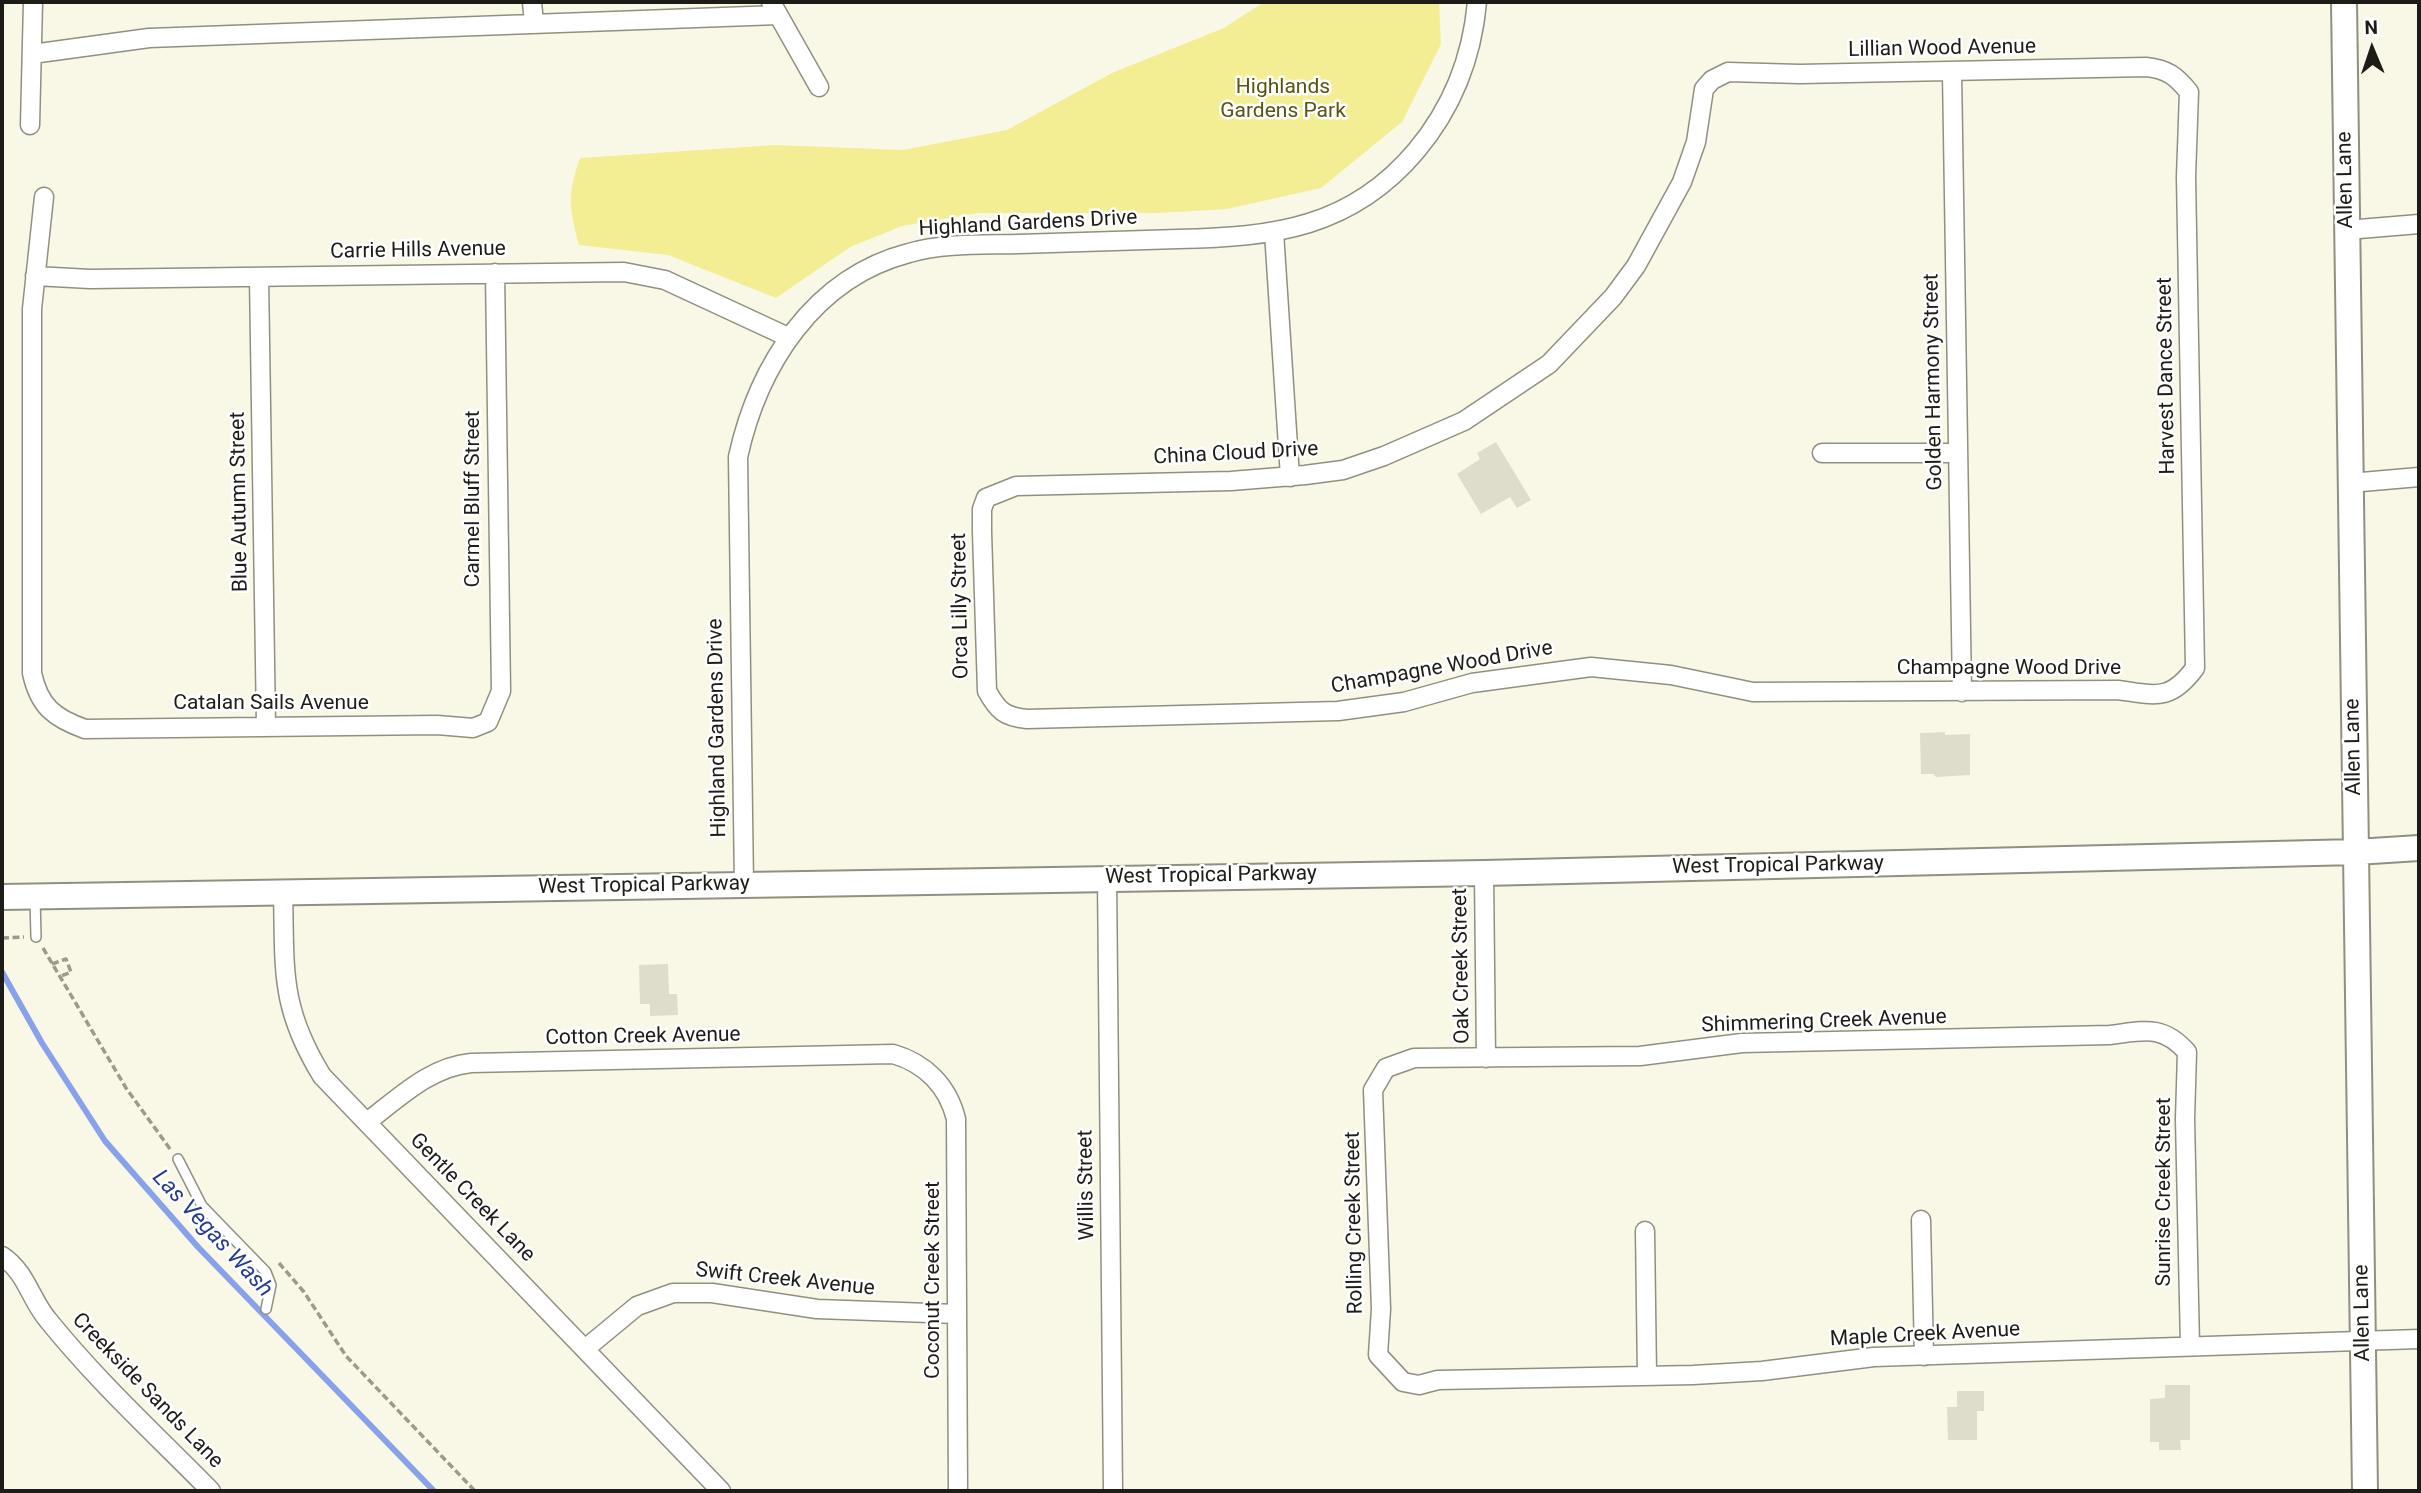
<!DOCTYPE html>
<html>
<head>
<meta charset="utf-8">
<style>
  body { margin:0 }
  #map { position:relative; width:2421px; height:1493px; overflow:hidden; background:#f9f8e6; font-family:Roboto,sans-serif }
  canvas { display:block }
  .frame { position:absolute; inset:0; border:4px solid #1d1c16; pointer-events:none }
  .north { position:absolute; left:2337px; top:14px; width:70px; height:70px; -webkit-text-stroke:5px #fff; paint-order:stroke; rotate:358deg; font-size:19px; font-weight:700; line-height:28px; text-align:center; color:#1d1c16 }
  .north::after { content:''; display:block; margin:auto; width:24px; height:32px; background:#1d1c16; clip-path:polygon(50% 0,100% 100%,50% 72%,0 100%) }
</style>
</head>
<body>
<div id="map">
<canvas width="2421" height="1493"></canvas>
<div class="frame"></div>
<div class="north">N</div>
</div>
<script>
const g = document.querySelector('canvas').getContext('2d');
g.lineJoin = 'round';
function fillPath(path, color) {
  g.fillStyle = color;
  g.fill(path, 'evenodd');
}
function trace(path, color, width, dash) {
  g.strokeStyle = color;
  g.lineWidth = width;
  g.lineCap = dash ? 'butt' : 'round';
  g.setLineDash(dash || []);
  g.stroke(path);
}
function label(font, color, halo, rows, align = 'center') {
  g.font = font + ' Roboto,sans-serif';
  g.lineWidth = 5;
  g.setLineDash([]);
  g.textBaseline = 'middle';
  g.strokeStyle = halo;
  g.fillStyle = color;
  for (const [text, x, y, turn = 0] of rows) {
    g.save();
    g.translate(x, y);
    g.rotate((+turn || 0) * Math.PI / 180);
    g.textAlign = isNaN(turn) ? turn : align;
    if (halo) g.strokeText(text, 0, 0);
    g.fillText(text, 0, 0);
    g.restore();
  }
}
const green = new Path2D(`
  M 1264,2 L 1439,2 L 1441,44 L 1402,122 L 1321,188 L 1227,209 L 1157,213 L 979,213 L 902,226 L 850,247 L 776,298 L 668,255 L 579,245 C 569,206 567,196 580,158 L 775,145 L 903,150 L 1007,130 L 1112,73 L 1224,28 Z`);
const stream = new Path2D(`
  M 2,972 L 42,1043 L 105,1141 L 198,1247 L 434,1491`);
const building = new Path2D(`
  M 1496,442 L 1531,500 L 1517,508 L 1510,497 L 1481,514 L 1457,474 L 1480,459 L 1477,453 Z
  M 1945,732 L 1945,735 L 1970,734 L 1970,775 L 1936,777 L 1933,774 L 1921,774 L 1920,733 Z
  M 668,964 L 669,994 L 677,994 L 678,1015 L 650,1016 L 650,1004 L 640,1004 L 639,965 Z
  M 2165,1385 L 2190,1385 L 2190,1440 L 2180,1440 L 2181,1450 L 2159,1450 L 2159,1442 L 2150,1442 L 2150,1399 L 2165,1398 Z
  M 1957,1391 L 1984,1391 L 1984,1411 L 1977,1411 L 1977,1440 L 1948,1440 L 1947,1407 L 1957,1407 Z`);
const path = new Path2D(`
  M 2,938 L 24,937
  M 43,948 L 126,1088 L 170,1149
  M 52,964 L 66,959 L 71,972 L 59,977
  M 279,1263 L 304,1292 L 346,1356 L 475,1491`);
const lane = new Path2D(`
  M 35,897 L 36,937
  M 178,1159 L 202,1206 L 266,1272 L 271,1285 L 266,1309`);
const street = new Path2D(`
  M 532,2 L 534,23
  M 771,2 L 819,87
  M 32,54 L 149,38 L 778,15
  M 2146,67 C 2167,69 2176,76 2189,92 L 2186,177 L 2195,668 C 2170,702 2155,695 2118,690 L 1753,692 L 1671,675 L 1591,667 L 1472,683 L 1404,702 L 1338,711 L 1027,719 C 1005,717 998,711 987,691 L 982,532 L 982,509 L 986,498 L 1016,486 L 1231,481 L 1305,475 L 1343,470 L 1384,456 L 1464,421 L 1549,364 L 1613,297 L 1636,266 L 1682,182 L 1696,142 L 1704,89 L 1712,80 L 1728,72 L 1800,74 Z
  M 1952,72 L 1962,692
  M 30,125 L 33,2
  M 44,197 L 32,309 L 32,673 C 39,706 54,718 85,729 L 437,725 L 473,728 L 488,722 L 501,691 L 495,273
  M 2347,230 L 2419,224
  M 1274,232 L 1290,477
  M 35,276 L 90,279 L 624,272 L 665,280 L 788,337
  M 259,277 L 266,726
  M 1822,453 L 1958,453
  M 2350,483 L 2419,477
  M 1484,873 L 1486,1058
  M 1107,878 L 1113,1491
  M 744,885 L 738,457 C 758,366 813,278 909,253 C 944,243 983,245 1019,244 C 1072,242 1125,241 1178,239 C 1274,237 1351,228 1416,151 C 1453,107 1472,58 1477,2
  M 283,891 C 285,969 279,1006 322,1076 L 721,1491
  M 367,1122 C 400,1097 430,1067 471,1063 L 893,1054 C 925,1063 948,1086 956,1119 L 958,1491
  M 1921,1220 L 1924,1356
  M 1645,1231 L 1647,1376
  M 2,1256 C 27,1273 30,1299 48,1320 C 97,1381 156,1435 211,1491
  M 2190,1346 L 2185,1119 L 2187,1052 C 2162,1024 2144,1031 2110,1035 L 1742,1043 L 1640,1056 L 1414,1058 L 1386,1068 L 1373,1090 L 1381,1309 L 1378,1355 L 1403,1382 L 1419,1385 L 1438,1380 L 1693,1375 L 1762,1371 L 1874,1357 L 2419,1339
  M 585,1349 L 637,1306 L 673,1293 L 712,1293 L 817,1309 L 957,1314`);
const secondary = new Path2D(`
  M 2344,2 L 2365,1491
  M 2,897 L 1484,873 L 2356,852 L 2419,848`);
const streetNames = [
  ["Lillian Wood Avenue",1942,49,-1],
  ["Allen Lane",2346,180,-91],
  ["Highland Gardens Drive",1028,224,-3],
  ["Carrie Hills Avenue",418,251,-1],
  ["Harvest Dance Street",2167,376,-91],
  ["Golden Harmony Street",1934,382,-91],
  ["China Cloud Drive",1236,454,-3],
  ["Carmel Bluff Street",474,499,-90],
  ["Blue Autumn Street",240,502,-91],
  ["Orca Lilly Street",961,606,-91],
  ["Champagne Wood Drive",1442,668,-10],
  ["Champagne Wood Drive",2009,669],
  ["Catalan Sails Avenue",271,704],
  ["Highland Gardens Drive",718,728,-91],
  ["Allen Lane",2354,747,-91],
  ["West Tropical Parkway",1778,866,-1],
  ["West Tropical Parkway",1211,876,-1],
  ["West Tropical Parkway",644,886,-1],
  ["Oak Creek Street",1462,966,-91],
  ["Shimmering Creek Avenue",1824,1022,-2],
  ["Cotton Creek Avenue",643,1037,-1],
  ["Willis Street",1087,1185,-91],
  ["Sunrise Creek Street",2165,1192,-90],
  ["Gentle Creek Lane",472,1198,46],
  ["Rolling Creek Street",1355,1223,-91],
  ["Swift Creek Avenue",785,1280,6],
  ["Coconut Creek Street",934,1280,-90],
  ["Allen Lane",2363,1313,-91],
  ["Maple Creek Avenue",1925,1335,-3],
  ["Creekside Sands Lane",147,1391,46]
];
const parkNames = [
  ["Highlands",1283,88],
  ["Gardens Park",1283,112]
];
const waterNames = [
  ["Las Vegas Wash",212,1234,47]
];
fillPath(green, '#f3ed93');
trace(stream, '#87a2eb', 6);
fillPath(building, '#deddcc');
trace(lane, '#909080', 12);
trace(street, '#909080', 21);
trace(secondary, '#909080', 28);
trace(path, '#9b9a8d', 3.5, [7, 3.5]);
trace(lane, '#fff', 9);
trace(street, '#fff', 18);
trace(secondary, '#fff', 24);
label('21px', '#1d1c16', '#fff', streetNames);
label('21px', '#595410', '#fff', parkNames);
label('italic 23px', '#263b8f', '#fff', waterNames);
</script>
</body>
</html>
